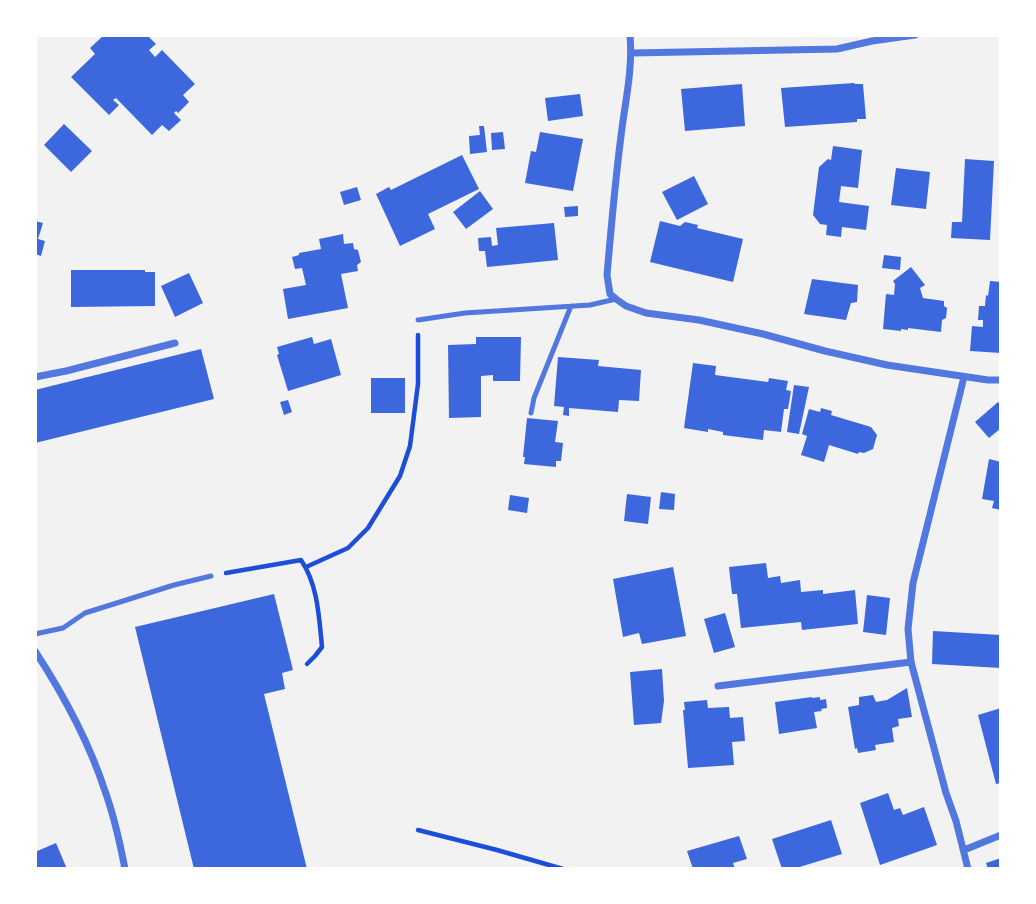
<!DOCTYPE html>
<html>
<head>
<meta charset="utf-8">
<style>
  body { margin:0 }
  #map { position:relative; width:1036px; height:904px; overflow:hidden; background:#f2f2f2; font-family:Helvetica,sans-serif }
  canvas { display:block }
  .frame { position:absolute; inset:0; border:37px solid #fff; pointer-events:none }
</style>
</head>
<body>
<div id="map">
<canvas width="1036" height="904"></canvas>
<div class="frame"></div>
</div>
<script>
const g = document.querySelector('canvas').getContext('2d');
g.lineJoin = 'round';
function fillPath(path, color) {
  g.fillStyle = color;
  g.fill(path, 'evenodd');
}
function trace(path, color, width, dash) {
  g.strokeStyle = color;
  g.lineWidth = width;
  g.lineCap = dash ? 'butt' : 'round';
  g.setLineDash(dash || []);
  g.stroke(path);
}
const building = new Path2D(`
  M 104,35 L 147,35 L 156,44 L 149,50 L 155,57 L 162,50 L 195,84 L 183,95 L 189,102 L 178,113 L 176,111 L 174,113 L 181,120 L 169,131 L 162,125 L 152,135 L 116,98 L 113,100 L 119,105 L 109,115 L 71,77 L 95,54 L 90,48 Z
  M 854,83 L 855,84 L 863,84 L 866,119 L 857,119 L 857,122 L 785,127 L 781,88 Z
  M 742,84 L 745,126 L 685,131 L 681,89 Z
  M 580,94 L 583,116 L 548,121 L 545,98 Z
  M 64,124 L 92,151 L 71,172 L 44,145 Z
  M 479,126 L 484,126 L 487,152 L 470,154 L 469,136 L 480,135 Z
  M 503,132 L 505,149 L 492,150 L 491,133 Z
  M 540,132 L 583,139 L 573,191 L 525,183 L 531,151 L 536,152 Z
  M 833,146 L 862,150 L 858,188 L 841,186 L 839,202 L 869,206 L 866,230 L 842,227 L 841,237 L 826,235 L 827,225 L 820,224 L 813,215 L 819,167 L 828,159 L 831,160 Z
  M 462,155 L 479,189 L 428,214 L 435,229 L 400,246 L 376,194 L 389,187 L 391,190 Z
  M 965,159 L 994,161 L 990,240 L 951,238 L 952,222 L 962,222 Z
  M 896,168 L 930,172 L 926,209 L 891,205 Z
  M 694,176 L 708,204 L 677,220 L 662,192 Z
  M 357,187 L 361,200 L 344,205 L 340,192 Z
  M 480,191 L 493,209 L 466,229 L 453,212 Z
  M 578,206 L 578,216 L 565,217 L 564,207 Z
  M 35,221 L 43,223 L 38,239 L 45,241 L 41,256 L 35,254 Z
  M 660,221 L 680,226 L 685,222 L 698,225 L 697,228 L 743,239 L 733,282 L 650,262 Z
  M 554,223 L 558,260 L 487,267 L 485,251 L 479,251 L 478,238 L 491,237 L 492,246 L 498,245 L 496,228 Z
  M 343,234 L 344,244 L 353,243 L 354,249 L 358,250 L 361,262 L 357,265 L 358,271 L 341,274 L 348,308 L 288,319 L 283,289 L 306,285 L 302,268 L 295,269 L 292,257 L 299,255 L 299,253 L 321,249 L 319,239 Z
  M 884,255 L 901,257 L 900,270 L 882,268 Z
  M 911,267 L 925,285 L 920,288 L 923,298 L 944,301 L 944,306 L 947,308 L 946,318 L 942,320 L 941,332 L 908,328 L 908,330 L 901,329 L 901,331 L 883,329 L 886,294 L 894,295 L 895,284 L 893,281 Z
  M 71,270 L 145,270 L 145,272 L 155,272 L 155,306 L 71,307 Z
  M 189,273 L 203,303 L 175,317 L 161,286 Z
  M 812,279 L 858,285 L 857,302 L 851,303 L 846,320 L 804,314 Z
  M 990,281 L 1001,282 L 1001,353 L 970,351 L 972,326 L 983,327 L 983,320 L 978,320 L 979,306 L 985,306 L 986,295 L 988,296 Z
  M 312,337 L 314,344 L 331,339 L 341,375 L 288,391 L 277,355 L 279,354 L 277,347 Z
  M 476,337 L 521,337 L 520,381 L 493,381 L 493,375 L 481,376 L 481,417 L 449,418 L 448,345 L 476,344 Z
  M 201,349 L 214,399 L 35,443 L 35,390 Z
  M 558,357 L 599,360 L 598,366 L 641,370 L 639,401 L 619,400 L 618,412 L 569,408 L 569,416 L 563,415 L 564,407 L 554,406 Z
  M 693,363 L 716,366 L 715,375 L 768,382 L 769,378 L 788,381 L 786,390 L 791,391 L 788,409 L 784,409 L 781,432 L 764,430 L 763,440 L 723,435 L 723,432 L 708,429 L 708,432 L 684,428 Z
  M 371,378 L 405,378 L 405,413 L 371,413 Z
  M 794,385 L 809,387 L 799,434 L 787,432 Z
  M 288,400 L 292,412 L 284,415 L 280,402 Z
  M 998,402 L 1001,405 L 1001,428 L 989,438 L 975,422 Z
  M 821,408 L 832,411 L 831,415 L 871,427 L 877,435 L 873,449 L 864,453 L 859,452 L 858,454 L 829,445 L 824,462 L 801,455 L 807,436 L 802,434 L 809,409 L 820,412 Z
  M 527,418 L 558,421 L 555,442 L 563,443 L 561,461 L 556,461 L 556,467 L 524,464 L 525,457 L 523,457 Z
  M 989,459 L 1001,462 L 1001,510 L 992,508 L 994,501 L 982,499 Z
  M 661,492 L 675,494 L 674,510 L 659,509 Z
  M 627,494 L 651,497 L 648,524 L 624,521 Z
  M 510,495 L 529,498 L 527,513 L 508,510 Z
  M 766,563 L 768,578 L 780,576 L 781,583 L 800,580 L 801,592 L 823,590 L 823,594 L 855,590 L 858,624 L 802,630 L 801,622 L 741,628 L 737,594 L 732,594 L 729,567 Z
  M 673,567 L 686,636 L 642,644 L 639,633 L 623,637 L 613,579 Z
  M 274,594 L 293,670 L 282,673 L 285,689 L 264,694 L 307,869 L 194,869 L 135,627 Z
  M 867,595 L 890,598 L 886,635 L 863,632 Z
  M 725,613 L 735,647 L 714,653 L 704,619 Z
  M 933,631 L 1001,635 L 1001,668 L 932,664 Z
  M 662,669 L 664,701 L 661,723 L 634,725 L 630,672 Z
  M 907,688 L 912,717 L 898,719 L 899,726 L 892,728 L 894,742 L 875,745 L 876,750 L 858,753 L 857,748 L 855,749 L 848,707 L 859,705 L 859,697 L 873,695 L 876,702 L 887,700 Z
  M 812,697 L 812,698 L 820,697 L 820,700 L 826,699 L 827,708 L 821,709 L 822,711 L 814,712 L 817,728 L 779,734 L 775,702 Z
  M 707,700 L 708,708 L 729,707 L 730,718 L 743,717 L 745,741 L 732,742 L 734,765 L 688,768 L 683,710 L 685,710 L 684,702 Z
  M 1001,708 L 1001,783 L 996,784 L 978,715 Z
  M 888,793 L 894,810 L 900,808 L 903,815 L 924,807 L 937,845 L 880,865 L 860,803 Z
  M 831,820 L 842,854 L 793,869 L 782,869 L 772,839 Z
  M 739,836 L 747,859 L 733,863 L 735,869 L 693,869 L 687,851 Z
  M 56,843 L 67,869 L 35,869 L 35,852 Z
  M 1001,858 L 1001,869 L 988,869 L 986,863 Z`);
const path = new Path2D(`
  M 306,567 L 348,548 L 368,528 L 400,476 L 410,446 L 418,384 L 418,335
  M 226,573 L 301,560 C 318,585 319,617 322,647 L 315,656 L 307,664
  M 418,830 L 497,850 L 563,869`);
const service = new Path2D(`
  M 418,320 L 465,313 L 590,305 L 616,299
  M 531,413 L 534,398 L 571,306
  M 35,634 L 63,628 L 85,613 L 174,585 L 211,576`);
const minor = new Path2D(`
  M 630,35 C 633,70 625,102 621,136 C 615,182 611,229 607,275 L 610,294 L 616,299 L 626,306 L 646,313 L 699,320 L 763,334 L 825,351 L 887,365 L 988,380 L 1001,380
  M 632,53 L 837,49 L 872,41 L 915,35
  M 35,377 L 66,371 L 175,343
  M 964,377 L 913,583 L 908,629 L 911,662 L 946,793 L 956,821 L 968,869
  M 35,651 C 63,694 89,742 105,791 C 114,816 120,843 125,869
  M 718,686 L 911,662
  M 964,850 L 1001,835`);
fillPath(building, '#3d67dc');
trace(path, '#1d4ed8', 4.5);
trace(service, '#5277de', 5);
trace(minor, '#5277de', 7);
</script>
</body>
</html>
